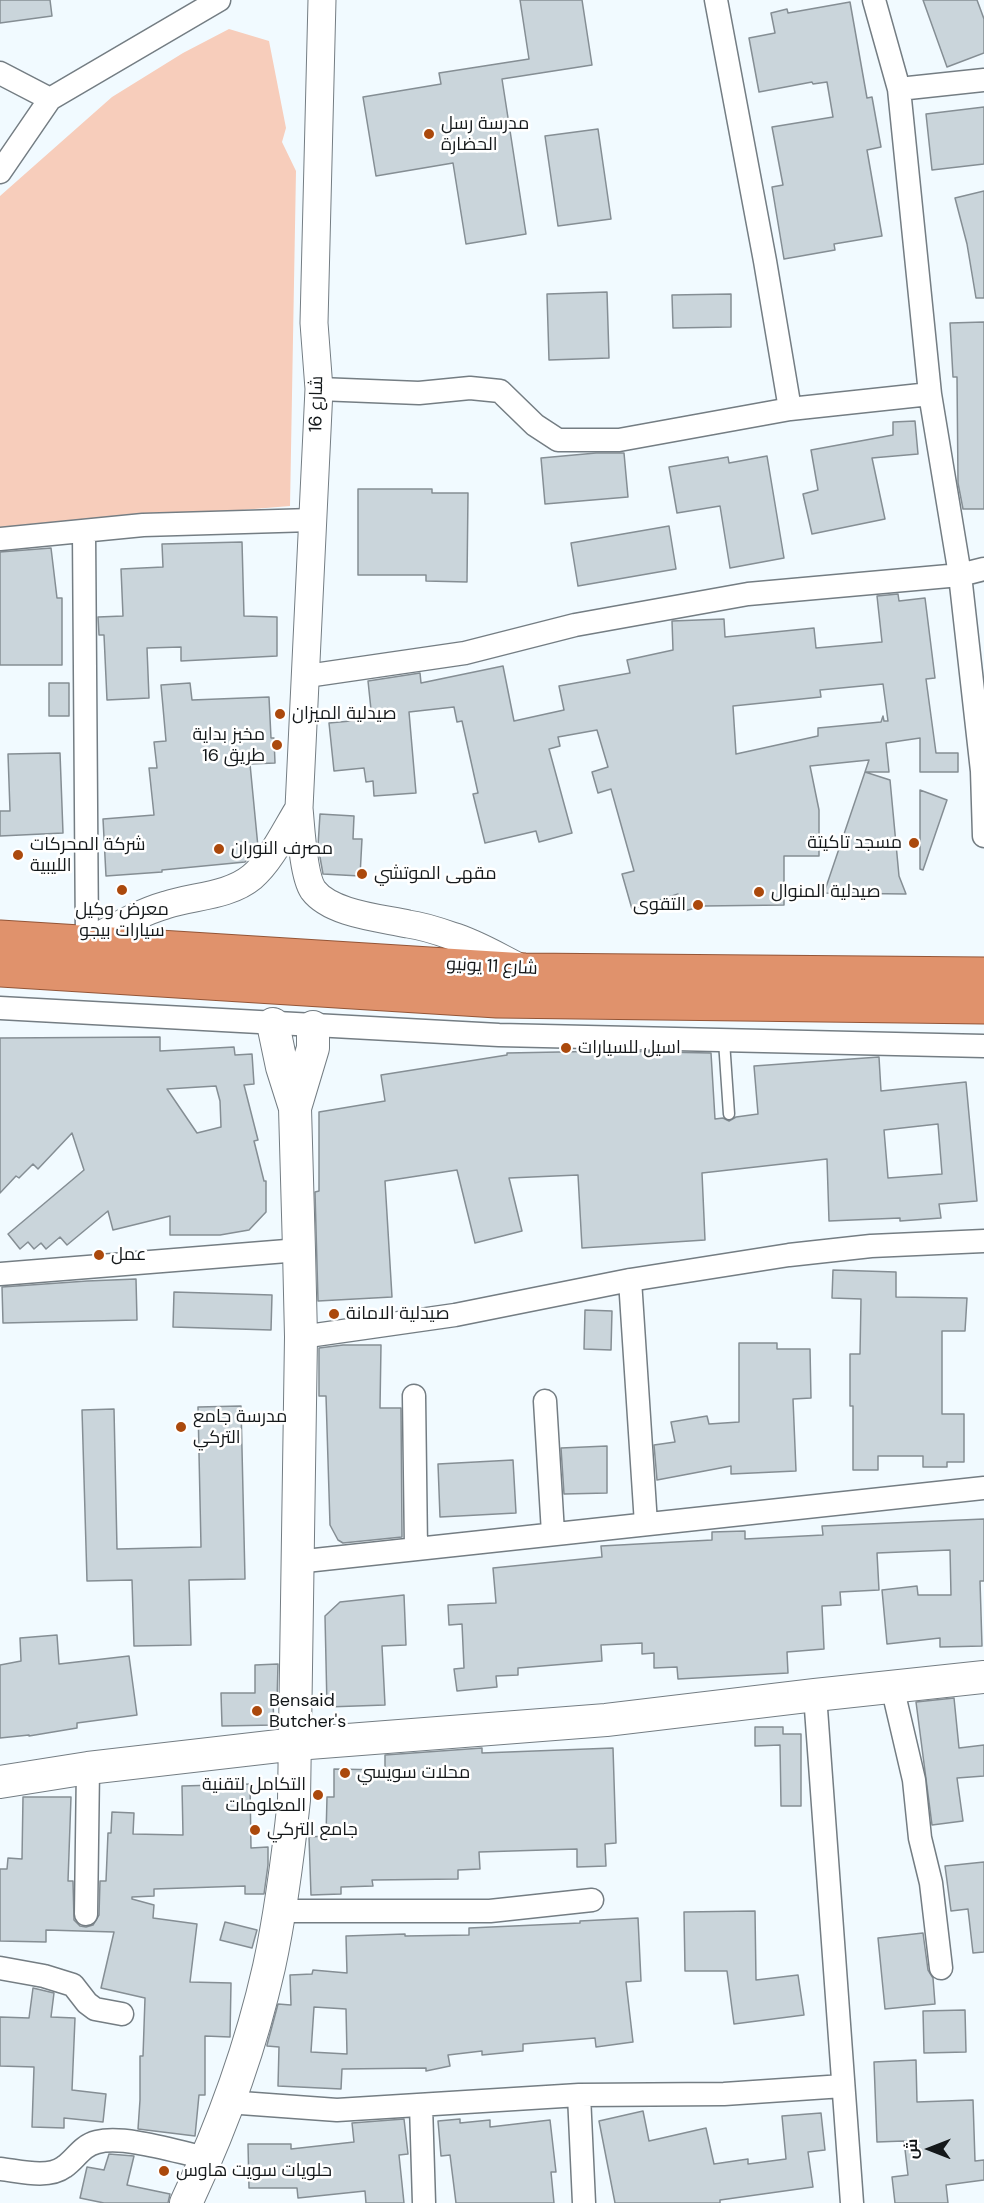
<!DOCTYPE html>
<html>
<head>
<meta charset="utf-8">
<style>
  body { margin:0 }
  #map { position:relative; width:984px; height:2203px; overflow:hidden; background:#f1faff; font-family:"DM Sans",Cairo,sans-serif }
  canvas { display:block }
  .north { position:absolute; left:900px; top:2119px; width:60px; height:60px; -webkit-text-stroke:4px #fff; paint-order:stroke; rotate:270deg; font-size:16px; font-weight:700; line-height:24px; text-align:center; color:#14181a }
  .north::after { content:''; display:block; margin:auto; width:21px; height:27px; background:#14181a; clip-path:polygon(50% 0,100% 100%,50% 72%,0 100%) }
</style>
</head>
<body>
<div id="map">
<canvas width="984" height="2203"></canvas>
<div class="north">ش</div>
</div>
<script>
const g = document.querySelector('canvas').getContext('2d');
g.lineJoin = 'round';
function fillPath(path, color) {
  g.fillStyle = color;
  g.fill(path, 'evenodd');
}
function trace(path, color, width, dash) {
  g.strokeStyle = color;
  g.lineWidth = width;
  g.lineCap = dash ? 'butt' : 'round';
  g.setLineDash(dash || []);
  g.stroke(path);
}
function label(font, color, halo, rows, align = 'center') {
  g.font = font + ' "DM Sans",Cairo,sans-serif';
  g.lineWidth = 5;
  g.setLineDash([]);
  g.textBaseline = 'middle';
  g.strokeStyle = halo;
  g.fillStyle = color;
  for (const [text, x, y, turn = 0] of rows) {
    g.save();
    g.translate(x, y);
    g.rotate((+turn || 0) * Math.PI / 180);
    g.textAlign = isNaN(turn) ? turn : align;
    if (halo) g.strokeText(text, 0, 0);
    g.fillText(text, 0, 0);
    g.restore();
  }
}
const green = new Path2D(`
  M 229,29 L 269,41 L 286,128 L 282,142 L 296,171 L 290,506 L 0,530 L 0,196 L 112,97 L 183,53 Z`);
const building = new Path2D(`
  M 0,0 L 50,0 L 52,16 L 0,23 Z
  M 520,0 L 582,0 L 592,65 L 502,79 L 526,234 L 466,244 L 453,163 L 376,176 L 363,97 L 441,84 L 439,73 L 529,59 Z
  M 923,0 L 977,0 L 984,19 L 984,53 L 947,67 Z
  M 850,2 L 867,98 L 872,97 L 881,147 L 867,150 L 882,236 L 834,244 L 835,250 L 784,259 L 772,187 L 783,185 L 772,127 L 833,117 L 827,82 L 813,84 L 812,82 L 759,92 L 749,38 L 775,33 L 771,13 L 787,9 L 788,13 Z
  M 984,107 L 984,164 L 932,170 L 926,114 Z
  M 598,129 L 611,219 L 558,226 L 545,136 Z
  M 984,191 L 984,298 L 976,298 L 967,244 L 955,198 Z
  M 607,292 L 609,358 L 549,360 L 547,294 Z
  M 731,294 L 731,327 L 673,328 L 672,295 Z
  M 984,322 L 984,509 L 963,509 L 958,483 L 957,377 L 953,377 L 950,323 Z
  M 915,421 L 918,454 L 872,458 L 885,519 L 812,534 L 803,494 L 818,490 L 811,450 L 893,435 L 893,422 Z
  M 596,453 L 624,453 L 628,497 L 545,504 L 541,458 Z
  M 767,456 L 784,558 L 730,568 L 720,506 L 677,513 L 669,467 L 728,457 L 729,463 Z
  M 358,489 L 432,489 L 432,493 L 468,493 L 467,582 L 426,581 L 426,575 L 358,575 Z
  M 669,526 L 676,569 L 578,586 L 571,543 Z
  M 242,542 L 244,616 L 277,617 L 277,656 L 181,661 L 181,647 L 147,648 L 149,698 L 107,700 L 104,635 L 99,635 L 98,617 L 123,616 L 121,569 L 163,567 L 162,544 Z
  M 51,548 L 57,598 L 62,598 L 62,665 L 0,665 L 0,552 Z
  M 898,594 L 899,601 L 925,598 L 935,678 L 926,679 L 936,753 L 958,753 L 958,772 L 920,772 L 920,738 L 886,743 L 889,772 L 865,772 L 869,760 L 810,766 L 819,810 L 819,856 L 784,856 L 784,905 L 704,906 L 684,911 L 678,894 L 632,909 L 622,874 L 634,871 L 611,789 L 598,793 L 592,772 L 608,767 L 597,730 L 558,737 L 560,746 L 549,749 L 572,833 L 539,842 L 536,831 L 485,843 L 473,794 L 478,793 L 462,721 L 457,722 L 454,707 L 409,712 L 416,793 L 374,796 L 373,781 L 366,782 L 364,768 L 334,771 L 329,723 L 372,719 L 368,681 L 420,673 L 421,683 L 503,666 L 514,721 L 564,710 L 559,686 L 630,673 L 627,660 L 673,650 L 672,621 L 724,619 L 725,637 L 814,628 L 816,648 L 882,642 L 877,596 ZM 883,684 L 888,721 L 884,721 L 883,716 L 881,722 L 818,728 L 818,736 L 736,754 L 733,706 L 821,697 L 820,690 Z
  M 49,683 L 69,683 L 69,716 L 49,716 Z
  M 190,683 L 192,700 L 269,697 L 271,738 L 274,738 L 275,763 L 250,764 L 258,847 L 245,862 L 162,870 L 162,872 L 106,876 L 103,819 L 154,815 L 149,768 L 157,768 L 154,742 L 166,741 L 161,685 Z
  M 60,753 L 63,833 L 0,836 L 0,811 L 10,811 L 8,754 Z
  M 865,772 L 890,780 L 899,876 L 906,894 L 824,893 Z
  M 920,790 L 947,800 L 923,870 L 920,869 Z
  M 320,814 L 354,816 L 353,839 L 362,839 L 360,876 L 323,874 L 318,846 Z
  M 160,1037 L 160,1051 L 234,1047 L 235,1055 L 252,1054 L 254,1084 L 244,1085 L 258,1140 L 254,1141 L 264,1181 L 266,1181 L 266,1212 L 249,1230 L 220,1235 L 170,1235 L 170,1216 L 113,1230 L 108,1211 L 67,1245 L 60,1237 L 46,1249 L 41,1243 L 34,1249 L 28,1242 L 20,1249 L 8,1234 L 84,1170 L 72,1133 L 38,1169 L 33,1164 L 19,1178 L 16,1176 L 0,1193 L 0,1038 ZM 216,1086 L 220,1101 L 221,1127 L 197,1133 L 167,1089 Z
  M 612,1051 L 711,1053 L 715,1119 L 723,1118 L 729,1121 L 736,1117 L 758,1114 L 754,1066 L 879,1057 L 881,1091 L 966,1082 L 977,1201 L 939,1204 L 941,1218 L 900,1221 L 900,1218 L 829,1221 L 827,1159 L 702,1173 L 705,1240 L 582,1248 L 578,1175 L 509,1178 L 522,1231 L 475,1243 L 457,1170 L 385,1181 L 392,1297 L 318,1301 L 315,1192 L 319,1191 L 319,1112 L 385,1101 L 381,1075 L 507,1055 L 507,1053 ZM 938,1124 L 942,1174 L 888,1178 L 884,1130 Z
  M 833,1270 L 896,1272 L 896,1297 L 967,1298 L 965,1331 L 942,1331 L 942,1414 L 964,1414 L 964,1462 L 947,1462 L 947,1467 L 923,1467 L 923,1456 L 878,1456 L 878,1470 L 853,1470 L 853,1406 L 850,1406 L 850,1354 L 860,1354 L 861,1299 L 832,1298 Z
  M 136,1279 L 137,1320 L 3,1323 L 2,1287 L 87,1281 Z
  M 174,1292 L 272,1295 L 271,1330 L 173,1327 Z
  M 585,1310 L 612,1311 L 611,1350 L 584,1349 Z
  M 739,1343 L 777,1343 L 777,1349 L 810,1349 L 811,1398 L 793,1399 L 796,1471 L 731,1474 L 731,1466 L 657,1480 L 654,1445 L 675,1442 L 671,1422 L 707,1416 L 709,1424 L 739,1422 Z
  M 343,1345 L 381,1345 L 380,1408 L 401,1408 L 402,1537 L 343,1543 L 338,1540 L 330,1525 L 326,1396 L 319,1396 L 319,1348 Z
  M 241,1406 L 245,1579 L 189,1580 L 191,1645 L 134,1646 L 132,1580 L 87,1581 L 82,1410 L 114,1409 L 117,1549 L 201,1547 L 198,1407 Z
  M 607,1446 L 607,1493 L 564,1494 L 561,1448 Z
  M 513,1460 L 516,1513 L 440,1517 L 438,1464 Z
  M 984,1519 L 984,1581 L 980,1581 L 982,1646 L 940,1647 L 940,1638 L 887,1644 L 882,1590 L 917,1586 L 918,1595 L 951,1595 L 950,1550 L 877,1553 L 879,1590 L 840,1592 L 841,1605 L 822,1606 L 824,1649 L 787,1652 L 788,1673 L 678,1679 L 677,1667 L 654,1668 L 654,1653 L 642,1654 L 642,1643 L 601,1645 L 602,1661 L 518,1668 L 518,1675 L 496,1676 L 497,1687 L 457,1691 L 454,1669 L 464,1668 L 462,1624 L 449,1625 L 448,1605 L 496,1603 L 493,1568 L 602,1557 L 601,1546 L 712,1540 L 712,1532 L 745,1531 L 745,1539 L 823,1535 L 822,1526 Z
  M 404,1595 L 406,1645 L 382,1646 L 385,1705 L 327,1707 L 325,1616 L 340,1602 Z
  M 57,1635 L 59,1664 L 129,1656 L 137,1715 L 77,1723 L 77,1728 L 29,1736 L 29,1735 L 0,1738 L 0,1665 L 21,1661 L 20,1638 Z
  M 278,1664 L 277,1702 L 273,1702 L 274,1725 L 222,1726 L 221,1693 L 255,1693 L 255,1665 Z
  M 954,1698 L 959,1748 L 984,1745 L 984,1776 L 957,1778 L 963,1821 L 932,1825 L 916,1702 Z
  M 755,1727 L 783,1727 L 783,1734 L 801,1734 L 801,1806 L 781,1806 L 780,1745 L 755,1746 Z
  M 482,1748 L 482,1753 L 613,1748 L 616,1843 L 605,1844 L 606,1866 L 577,1867 L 577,1849 L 479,1852 L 480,1869 L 458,1870 L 458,1879 L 372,1880 L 373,1886 L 341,1887 L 341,1894 L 311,1895 L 309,1837 L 326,1836 L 327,1797 L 334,1797 L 334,1769 L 385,1770 L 385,1755 Z
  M 250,1784 L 251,1848 L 268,1847 L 268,1865 L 264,1894 L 245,1894 L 245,1886 L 154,1889 L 154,1896 L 132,1897 L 132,1899 L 154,1905 L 153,1918 L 197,1924 L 190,1982 L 231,1983 L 230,2037 L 205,2036 L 205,2095 L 199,2095 L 195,2136 L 138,2129 L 140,2100 L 140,2056 L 143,2056 L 145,1998 L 101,1988 L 114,1932 L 46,1930 L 46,1942 L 0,1941 L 0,1869 L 7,1869 L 8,1858 L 22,1859 L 23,1797 L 71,1797 L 68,1881 L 73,1881 L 74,1920 L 80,1926 L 86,1927 L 93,1925 L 99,1915 L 100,1881 L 106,1881 L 108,1833 L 111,1833 L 112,1812 L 134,1813 L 133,1834 L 183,1835 L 182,1786 Z
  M 984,1862 L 984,1952 L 973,1953 L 968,1909 L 951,1911 L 945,1866 Z
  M 755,1911 L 756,1980 L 798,1975 L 804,2015 L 734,2024 L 727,1971 L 685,1971 L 684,1912 Z
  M 638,1918 L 641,1981 L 626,1982 L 633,2042 L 596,2047 L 595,2038 L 523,2044 L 523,2051 L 482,2055 L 482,2051 L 448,2055 L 450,2066 L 426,2071 L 426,2068 L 342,2069 L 341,2089 L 278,2086 L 279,2047 L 267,2046 L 267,2045 L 278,2004 L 291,2005 L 290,1975 L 312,1974 L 313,1970 L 347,1973 L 346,1936 L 405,1934 L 405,1936 L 469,1935 L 469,1928 L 580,1923 L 580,1921 ZM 314,2007 L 346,2009 L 347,2054 L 311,2052 Z
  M 225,1922 L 257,1930 L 252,1948 L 220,1940 Z
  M 923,1933 L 928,1970 L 933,1978 L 935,2004 L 885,2009 L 878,1938 Z
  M 33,1988 L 54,1993 L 51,2017 L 75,2018 L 72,2090 L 106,2094 L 103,2122 L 64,2118 L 64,2128 L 32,2127 L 34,2067 L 0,2066 L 0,2017 L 29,2018 Z
  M 965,2010 L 966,2052 L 924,2053 L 923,2011 Z
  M 916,2060 L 917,2102 L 973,2100 L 975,2161 L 984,2160 L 984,2180 L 946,2185 L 948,2203 L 895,2203 L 892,2177 L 908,2175 L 904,2141 L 877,2142 L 874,2062 Z
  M 643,2111 L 649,2141 L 706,2128 L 714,2164 L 748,2159 L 748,2164 L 786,2159 L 782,2116 L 821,2113 L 825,2150 L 808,2152 L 813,2187 L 720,2200 L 720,2203 L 615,2203 L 599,2121 Z
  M 404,2119 L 408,2154 L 399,2155 L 404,2203 L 366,2203 L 365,2191 L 298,2198 L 297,2188 L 249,2188 L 248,2144 L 291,2144 L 291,2149 L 354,2142 L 352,2123 Z
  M 460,2119 L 460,2123 L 490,2120 L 490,2127 L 550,2120 L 556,2172 L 551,2172 L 554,2203 L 456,2203 L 450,2155 L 441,2156 L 438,2121 Z
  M 109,2154 L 134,2156 L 127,2185 L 170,2194 L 168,2203 L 104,2203 L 80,2198 L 87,2167 L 104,2170 Z`);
const service = new Path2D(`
  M 724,1041 L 729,1114`);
const minor = new Path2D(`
  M 716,0 L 765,261 L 790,409
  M 874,0 L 899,89 L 930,394 L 960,575 L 982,771 L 984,836
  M 0,73 L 50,99 L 219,0
  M 899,89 L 984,80
  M 0,172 L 50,99
  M 319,389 L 419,393 L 470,388 L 500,391 L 535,425 L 558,440 L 619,440 L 790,409 L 930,394
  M 84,532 L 87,942
  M 0,539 L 143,525 L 312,520
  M 307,676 L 465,653 L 575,625 L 748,594 L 960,575 L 984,569
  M 0,1008 L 499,1035 L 984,1046
  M 0,1274 L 299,1250
  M 630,1280 L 646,1524
  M 301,1337 L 455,1315 L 630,1280 L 789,1255 L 871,1246 L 984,1241
  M 414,1396 L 416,1549
  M 545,1401 L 553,1533
  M 296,1562 L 984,1488
  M 892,1686 L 914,1780 L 920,1838 L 931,1883 L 941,1968
  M 815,1695 L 852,2203
  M 279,1911 L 490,1911 L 592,1900
  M 86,1914 L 88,1768
  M 0,1968 L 44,1976 L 73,1985 L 87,2003 L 95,2009 L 122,2014
  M 579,2095 L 584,2203
  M 227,2102 L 337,2110 L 579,2095 L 724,2094 L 843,2086
  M 421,2105 L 424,2203
  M 0,2169 C 19,2171 48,2179 64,2167 C 76,2159 81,2146 97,2142 C 125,2135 177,2152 207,2158`);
const tertiary = new Path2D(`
  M 322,0 L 314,323 L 319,389 L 299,808 C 301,828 303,875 313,890 C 331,914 381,918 408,924 C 423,926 438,931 452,936 C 476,943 497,956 519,967
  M 87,942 C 112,929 138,913 166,905 C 194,896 229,896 252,877 C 271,861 286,829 299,808`);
const secondary = new Path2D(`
  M 295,1108 L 313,1048 L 313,1027
  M 0,1782 L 88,1768 L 296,1744 L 606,1720 L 815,1695 L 984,1677
  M 186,2203 C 221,2129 251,2047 269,1967 C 281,1912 288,1856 294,1800 L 301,1337 L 299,1250 L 295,1108 L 282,1067 L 273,1024`);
const trunk = new Path2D(`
  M 0,937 L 525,970 L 984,974
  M 0,970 L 497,1001 L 984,1007`);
const markers = [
  [429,134,6,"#ab490c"],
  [280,714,6,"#ab490c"],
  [277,745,6,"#ab490c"],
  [914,843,6,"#ab490c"],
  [219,849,6,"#ab490c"],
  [18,855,6,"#ab490c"],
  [362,874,6,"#ab490c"],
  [122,890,6,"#ab490c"],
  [759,892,6,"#ab490c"],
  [698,905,6,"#ab490c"],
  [566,1048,6,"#ab490c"],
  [99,1255,6,"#ab490c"],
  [334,1314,6,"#ab490c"],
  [181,1427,6,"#ab490c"],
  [257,1711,6,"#ab490c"],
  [345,1773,6,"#ab490c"],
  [318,1795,6,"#ab490c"],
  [255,1830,6,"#ab490c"],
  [164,2171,6,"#ab490c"]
];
const poiNames = [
  ["مدرسة رسل",441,124],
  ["الحضارة",441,145],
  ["صيدلية الميزان",292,714],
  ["مخبز بداية",265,735,"right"],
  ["طريق 16",265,756,"right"],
  ["مسجد تاكيتة",902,843,"right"],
  ["شركة المحركات",30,845],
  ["الليبية",30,866],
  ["مصرف النوران",231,849],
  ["مقهى الموتشي",374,874],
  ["صيدلية المنوال",771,892],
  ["التقوى",686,905,"right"],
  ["معرض وكيل",122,910,"center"],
  ["سيارات بيجو",122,931,"center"],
  ["اسيل للسيارات",578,1048],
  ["عمل",111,1255],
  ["صيدلية الامانة",346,1314],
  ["مدرسة جامع",193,1417],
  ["التركي",193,1438],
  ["Bensaid",269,1701],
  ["Butcher's",269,1722],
  ["محلات سويسي",357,1773],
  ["التكامل لتقنية",306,1785,"right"],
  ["المعلومات",306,1806,"right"],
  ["جامع التركي",267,1830],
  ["حلويات سويت هاوس",176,2171]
];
const streetNames = [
  ["شارع 16",317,404,-89],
  ["شارع 11 يونيو",492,967,3]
];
fillPath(green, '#f7cdbb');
fillPath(building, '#cad5db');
trace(building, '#858e94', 1.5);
trace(service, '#747d83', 13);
trace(minor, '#747d83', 25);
trace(tertiary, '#747d83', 29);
trace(secondary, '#747d83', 34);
trace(trunk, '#935537', 35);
trace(service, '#fff', 10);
trace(minor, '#fff', 22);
trace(tertiary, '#fff', 27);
trace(secondary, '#fff', 32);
trace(trunk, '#e0926c', 33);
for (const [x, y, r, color] of markers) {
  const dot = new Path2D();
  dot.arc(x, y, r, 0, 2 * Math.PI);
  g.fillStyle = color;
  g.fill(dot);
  trace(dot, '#fff', 2);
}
label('18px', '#14181a', '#fff', poiNames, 'left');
label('18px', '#14181a', '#fff', streetNames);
</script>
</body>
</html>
